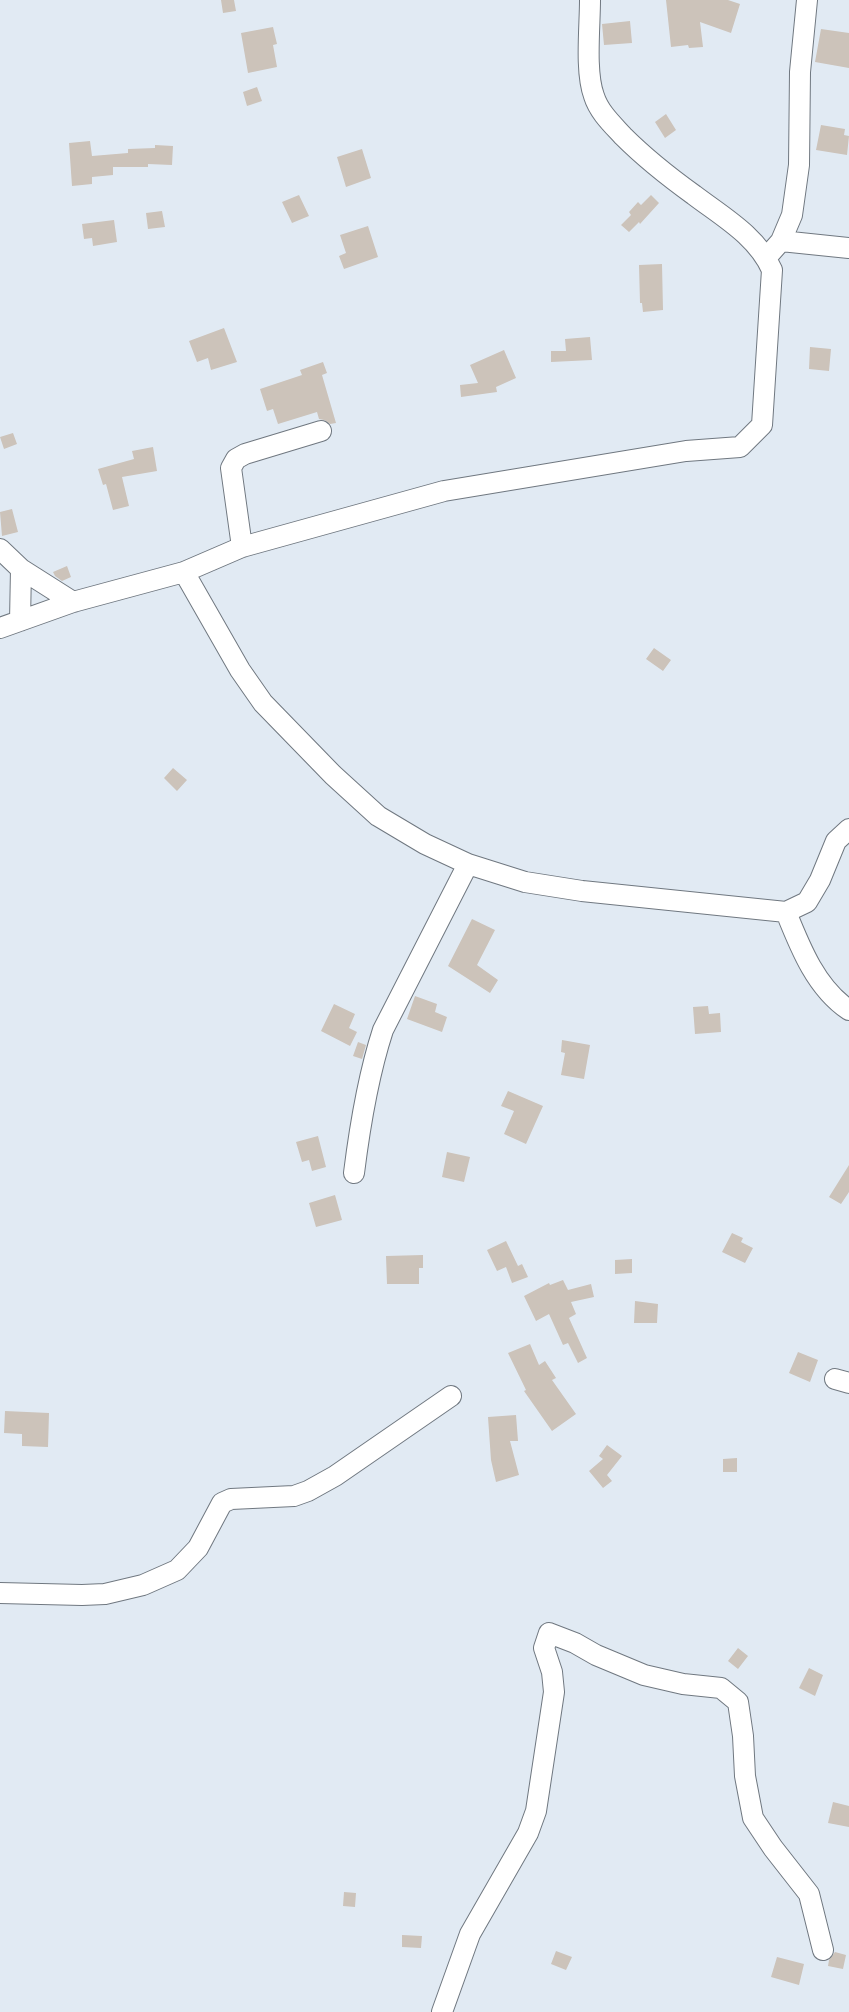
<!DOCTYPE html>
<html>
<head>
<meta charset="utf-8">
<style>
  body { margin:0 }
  canvas { display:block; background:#e1eaf3 }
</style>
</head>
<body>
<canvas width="849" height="2012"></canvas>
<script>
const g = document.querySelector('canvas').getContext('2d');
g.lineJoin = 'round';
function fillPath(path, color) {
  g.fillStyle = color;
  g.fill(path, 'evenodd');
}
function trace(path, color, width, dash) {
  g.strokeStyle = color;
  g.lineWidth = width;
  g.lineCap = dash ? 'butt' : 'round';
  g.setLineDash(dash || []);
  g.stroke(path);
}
const building = new Path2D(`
  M 221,0 L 234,0 L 236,11 L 223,13 Z
  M 666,0 L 728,0 L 740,4 L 731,33 L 700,22 L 703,47 L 689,48 L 688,45 L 671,47 Z
  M 630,21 L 632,43 L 604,45 L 602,24 Z
  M 273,27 L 277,44 L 273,45 L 277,67 L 248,73 L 241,33 Z
  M 821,29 L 849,33 L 849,68 L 815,62 Z
  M 257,87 L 262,101 L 247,106 L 243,92 Z
  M 666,114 L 676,130 L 665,138 L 655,122 Z
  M 821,125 L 845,129 L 844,135 L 849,136 L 847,155 L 816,150 Z
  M 90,141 L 92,156 L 128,153 L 128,149 L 155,148 L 155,145 L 173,146 L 172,165 L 148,164 L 148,167 L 113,167 L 113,175 L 92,177 L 92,184 L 72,186 L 69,143 Z
  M 362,149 L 371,178 L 346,187 L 337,157 Z
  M 299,195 L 309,216 L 292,223 L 282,202 Z
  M 651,195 L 659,203 L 640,224 L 639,222 L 629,232 L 621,225 L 631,215 L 629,212 L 638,202 L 641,205 Z
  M 162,211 L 165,227 L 148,229 L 146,213 Z
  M 114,220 L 117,242 L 93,246 L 92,238 L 84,239 L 82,224 Z
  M 368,226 L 378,257 L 344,269 L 339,256 L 346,253 L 340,235 Z
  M 662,264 L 663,310 L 643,312 L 642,303 L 640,303 L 639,265 Z
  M 224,328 L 237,362 L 211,370 L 208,358 L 197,362 L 189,341 Z
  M 590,337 L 592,360 L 551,362 L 551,351 L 566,351 L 565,339 Z
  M 810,347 L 831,349 L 829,371 L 809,369 Z
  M 504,350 L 516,378 L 496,387 L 497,392 L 461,397 L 460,385 L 478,383 L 470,365 Z
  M 323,362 L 327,373 L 322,375 L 336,423 L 330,424 L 324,420 L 319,419 L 317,412 L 278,424 L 273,409 L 267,411 L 260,389 L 302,375 L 300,370 Z
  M 13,433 L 17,444 L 4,449 L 0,437 Z
  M 153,447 L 157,471 L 122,477 L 129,506 L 113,510 L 106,484 L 103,485 L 98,469 L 134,459 L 132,451 Z
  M 12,509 L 18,532 L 2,536 L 0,512 Z
  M 67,566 L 71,577 L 62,581 L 55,576 L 53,572 Z
  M 654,648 L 671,660 L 663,671 L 646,659 Z
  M 173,768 L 187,780 L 177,791 L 164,778 Z
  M 472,919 L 495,930 L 477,965 L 498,980 L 490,993 L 448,966 Z
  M 415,996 L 437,1004 L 435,1012 L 447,1017 L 442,1032 L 407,1019 Z
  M 334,1004 L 355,1014 L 349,1028 L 357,1032 L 350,1046 L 321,1031 Z
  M 708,1006 L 709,1014 L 720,1013 L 721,1032 L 695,1034 L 693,1007 Z
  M 562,1040 L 590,1045 L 584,1079 L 561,1075 L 565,1053 L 561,1052 Z
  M 358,1042 L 366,1045 L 362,1059 L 353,1056 Z
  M 508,1091 L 543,1106 L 526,1144 L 504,1134 L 514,1111 L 501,1106 Z
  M 318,1136 L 326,1167 L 312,1171 L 309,1160 L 302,1162 L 296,1142 Z
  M 447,1152 L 470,1157 L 464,1182 L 442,1177 Z
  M 849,1165 L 849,1192 L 841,1204 L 829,1197 Z
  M 335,1195 L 342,1220 L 316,1227 L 309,1203 Z
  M 732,1233 L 743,1238 L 741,1242 L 753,1248 L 745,1263 L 722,1252 Z
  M 506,1241 L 518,1266 L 522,1264 L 528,1277 L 512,1283 L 506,1267 L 497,1271 L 487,1250 Z
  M 423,1255 L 423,1268 L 419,1268 L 419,1284 L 387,1284 L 386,1256 Z
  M 632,1259 L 632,1273 L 615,1274 L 615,1260 Z
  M 563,1280 L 568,1290 L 591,1284 L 594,1297 L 571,1302 L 576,1314 L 569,1318 L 587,1358 L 578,1363 L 568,1343 L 563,1345 L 549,1314 L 536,1321 L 524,1296 L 549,1283 L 550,1285 Z
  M 635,1301 L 658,1304 L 657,1323 L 634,1323 Z
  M 530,1344 L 539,1365 L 545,1361 L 556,1378 L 552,1380 L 576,1414 L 552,1431 L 524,1391 L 526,1390 L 508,1353 Z
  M 798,1352 L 818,1360 L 810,1382 L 789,1373 Z
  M 5,1411 L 49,1413 L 48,1447 L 22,1446 L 22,1434 L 4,1433 Z
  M 516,1415 L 518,1441 L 510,1441 L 519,1475 L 496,1482 L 491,1460 L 488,1417 Z
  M 607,1445 L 622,1456 L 607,1475 L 612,1481 L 603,1488 L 589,1471 L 603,1459 L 599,1456 Z
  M 737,1458 L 737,1472 L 723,1472 L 723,1459 Z
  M 738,1648 L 748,1656 L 738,1669 L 728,1661 Z
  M 809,1668 L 823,1675 L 815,1696 L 799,1688 Z
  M 833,1802 L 849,1806 L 849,1827 L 828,1823 Z
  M 344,1892 L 356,1893 L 355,1907 L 343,1906 Z
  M 402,1935 L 422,1936 L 421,1948 L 402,1947 Z
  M 556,1951 L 572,1957 L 566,1970 L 551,1964 Z
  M 835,1952 L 846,1955 L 843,1969 L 828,1966 L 829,1960 Z
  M 777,1957 L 804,1964 L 799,1985 L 771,1977 Z`);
const minor = new Path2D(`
  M 781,241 L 849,248
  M 766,258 L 781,241 L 792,215 L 799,165 L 800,72 L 807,0
  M 242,547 L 231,468 L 236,459 L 245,454 L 321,431
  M 0,549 L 21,569 L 73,602
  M 184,572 L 240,670 L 263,703 L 333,775 L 378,816 L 425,844 L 468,864 L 525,882 L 582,891 L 786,912 C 800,947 816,988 849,1010
  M 20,621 L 21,569
  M 0,628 L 73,602 L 184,572 L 242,547 L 444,491 L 686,451 L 740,447 L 762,425 L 772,270 C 757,236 723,217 694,195 C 669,177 645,158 623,136 C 612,124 599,112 594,96 C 585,72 590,27 590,0
  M 786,912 L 807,902 L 820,880 L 836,841 L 849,829
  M 354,1173 C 360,1125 368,1076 383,1030 L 468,864
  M 835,1379 L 849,1383
  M 0,1593 L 82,1595 L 105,1594 L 143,1585 L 177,1570 L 198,1548 L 222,1503 L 231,1499 L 294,1496 L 308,1491 L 335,1476 L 451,1396
  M 442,2012 L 470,1934 L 528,1833 L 536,1811 L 554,1692 L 552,1672 L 544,1648 L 549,1633 L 575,1643 L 596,1655 L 644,1675 L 683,1684 L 721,1688 L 738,1702 L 743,1736 L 745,1776 L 753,1818 L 773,1848 L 809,1894 L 823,1950`);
fillPath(building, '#ccc3ba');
trace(minor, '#707880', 22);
trace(minor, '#fff', 20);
</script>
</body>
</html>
